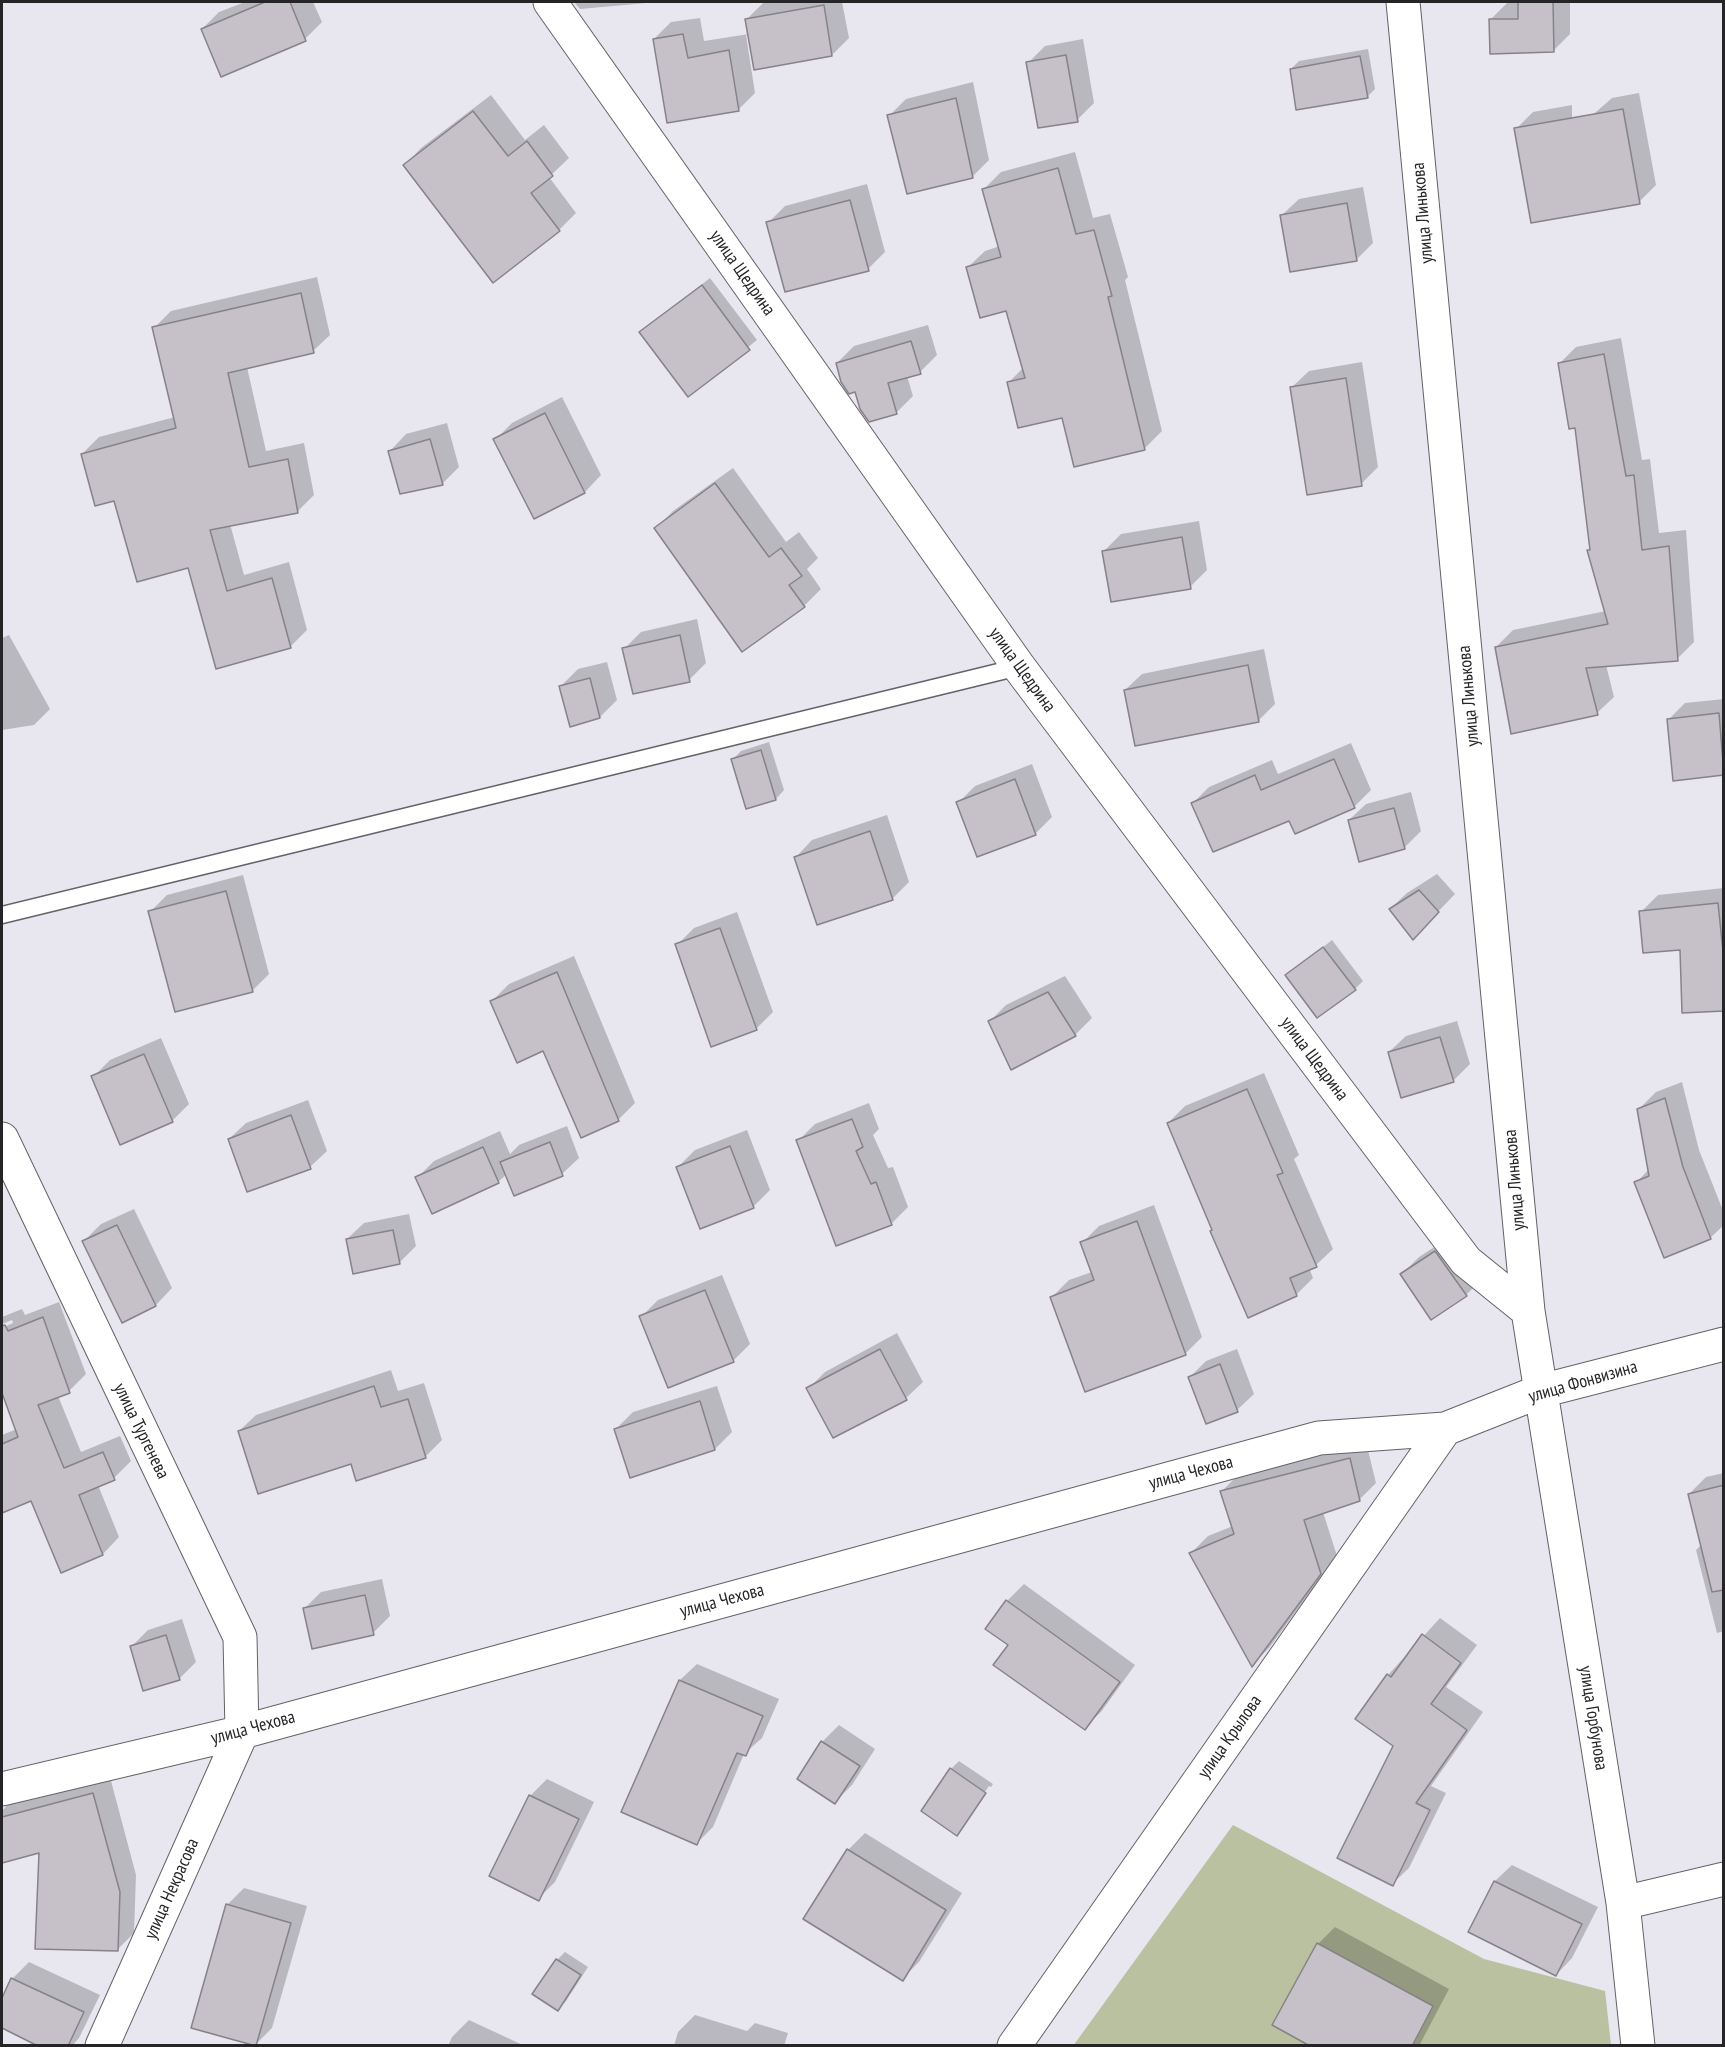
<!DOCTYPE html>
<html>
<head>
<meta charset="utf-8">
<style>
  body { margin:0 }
  #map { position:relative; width:1725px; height:2047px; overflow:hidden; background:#e8e6ef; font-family:"PT Sans Narrow",sans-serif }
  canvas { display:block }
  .frame { position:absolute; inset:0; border:3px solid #252427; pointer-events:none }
</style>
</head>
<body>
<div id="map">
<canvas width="1725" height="2047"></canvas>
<div class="frame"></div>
</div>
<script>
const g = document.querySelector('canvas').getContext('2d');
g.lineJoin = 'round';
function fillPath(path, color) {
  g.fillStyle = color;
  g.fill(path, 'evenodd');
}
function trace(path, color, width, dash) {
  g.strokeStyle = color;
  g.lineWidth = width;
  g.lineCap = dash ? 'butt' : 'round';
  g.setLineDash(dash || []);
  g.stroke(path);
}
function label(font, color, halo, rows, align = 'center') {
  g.font = font + ' "PT Sans Narrow",sans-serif';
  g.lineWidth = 6;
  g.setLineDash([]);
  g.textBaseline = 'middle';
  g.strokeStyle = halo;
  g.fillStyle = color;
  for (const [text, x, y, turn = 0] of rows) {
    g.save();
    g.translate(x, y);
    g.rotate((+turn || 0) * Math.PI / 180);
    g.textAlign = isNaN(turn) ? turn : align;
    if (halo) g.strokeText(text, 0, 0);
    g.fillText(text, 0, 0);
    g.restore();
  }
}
const green = new Path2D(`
  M 1233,1825 L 1484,1959 L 1605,1991 L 1611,2045 L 1073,2046 Z`);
const shadow = new Path2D(`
  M 245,2 L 313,2 L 322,22 L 305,39 L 202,29 L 219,12 Z
  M 574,2 L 658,2 L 580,9 Z
  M 771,2 L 842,2 L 849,38 L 832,55 L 746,35 L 755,93 L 739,109 L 654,39 L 671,22 L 700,18 L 704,41 L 749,34 L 746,20 L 763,3 Z
  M 858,2 L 937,2 L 858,3 Z
  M 1519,2 L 1570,2 L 1570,34 L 1553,51 L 1490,20 L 1507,3 Z
  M 1083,39 L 1094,103 L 1077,120 L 1028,63 L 1045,46 Z
  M 1368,49 L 1375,89 L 1367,97 L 1291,69 L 1299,61 Z
  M 973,82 L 989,160 L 972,177 L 889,116 L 906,99 Z
  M 1639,93 L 1656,185 L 1639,202 L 1516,129 L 1533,112 L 1572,105 L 1572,133 L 1612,98 Z
  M 491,95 L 525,140 L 544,125 L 569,158 L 549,177 L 576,213 L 559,230 L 405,165 L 421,148 Z
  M 1075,152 L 1093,218 L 1110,214 L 1128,277 L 1125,280 L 1162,431 L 1145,448 L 1075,466 L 1063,416 L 1008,383 L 1023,368 L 1007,309 L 968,267 L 985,251 L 1000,246 L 984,189 L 1001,172 Z
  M 867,184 L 885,252 L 868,269 L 768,223 L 785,206 Z
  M 1363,187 L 1373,243 L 1356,260 L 1282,215 L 1299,199 Z
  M 317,277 L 330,335 L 313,351 L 247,367 L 266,451 L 304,443 L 314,495 L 297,512 L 230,524 L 244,575 L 289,562 L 307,630 L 290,647 L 189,566 L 115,499 L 82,454 L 99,437 L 175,417 L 154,328 L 171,311 Z
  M 710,278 L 757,340 L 688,395 L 641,332 Z
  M 928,325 L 937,355 L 920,372 L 907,376 L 913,396 L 896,413 L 837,363 L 854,346 Z
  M 1621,338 L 1642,460 L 1650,459 L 1659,533 L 1686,530 L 1694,642 L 1677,659 L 1606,665 L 1614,697 L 1597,713 L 1496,647 L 1513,630 L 1606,611 L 1589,551 L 1591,549 L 1576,426 L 1560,363 L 1576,347 Z
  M 1362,362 L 1378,467 L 1361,484 L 1292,387 L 1309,371 Z
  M 562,397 L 601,475 L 585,492 L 535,517 L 495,440 L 512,423 Z
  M 447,423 L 459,467 L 442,484 L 390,451 L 406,434 Z
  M 733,468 L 786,542 L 799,532 L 818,558 L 807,569 L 821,589 L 804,606 L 656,528 L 673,511 Z
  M 1199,521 L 1207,570 L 1190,587 L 1104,551 L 1121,534 Z
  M 697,619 L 706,663 L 689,680 L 624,649 L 641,632 Z
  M 9,635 L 50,709 L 34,725 L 2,730 L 2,638 Z
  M 1264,649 L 1275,704 L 1258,721 L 1125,690 L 1142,674 Z
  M 607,662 L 617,700 L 600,717 L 561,686 L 578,669 Z
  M 1724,699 L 1724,773 L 1668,720 L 1685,703 Z
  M 769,742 L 784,790 L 776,799 L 732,760 L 741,751 Z
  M 1351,743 L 1371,790 L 1354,807 L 1290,819 L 1193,803 L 1209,787 L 1272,760 L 1278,774 Z
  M 1032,764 L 1052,817 L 1035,834 L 958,803 L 975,786 Z
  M 1411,792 L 1421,831 L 1404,848 L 1349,820 L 1366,804 Z
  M 887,815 L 909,882 L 892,899 L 796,857 L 812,840 Z
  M 1437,874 L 1455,894 L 1429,921 L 1390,909 L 1407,893 Z
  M 243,875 L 269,974 L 252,991 L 150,912 L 167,895 Z
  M 1724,888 L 1724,1010 L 1681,948 L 1641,912 L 1658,895 Z
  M 737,912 L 773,1012 L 756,1029 L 677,945 L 694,928 Z
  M 1332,940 L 1363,981 L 1355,989 L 1287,976 Z
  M 574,956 L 635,1103 L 618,1120 L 492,1001 L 509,984 Z
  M 1065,976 L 1092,1018 L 1075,1035 L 989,1022 L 1006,1005 Z
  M 1457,1021 L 1470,1064 L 1453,1081 L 1389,1052 L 1406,1036 Z
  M 161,1038 L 189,1104 L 172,1121 L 93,1077 L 110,1060 Z
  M 1264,1073 L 1299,1155 L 1294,1159 L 1333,1249 L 1316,1265 L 1309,1268 L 1313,1278 L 1296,1295 L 1213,1229 L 1168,1123 L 1185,1106 Z
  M 1682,1082 L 1699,1150 L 1724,1213 L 1724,1225 L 1710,1238 L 1636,1183 L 1649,1169 L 1639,1109 L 1656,1092 Z
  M 308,1100 L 327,1151 L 310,1167 L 229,1139 L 246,1123 Z
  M 869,1103 L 879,1129 L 873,1135 L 888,1168 L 893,1167 L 908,1207 L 891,1224 L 798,1141 L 815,1124 Z
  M 567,1126 L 579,1158 L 562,1174 L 515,1194 L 507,1174 L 498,1182 L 417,1178 L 434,1161 L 500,1131 L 510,1154 L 519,1145 Z
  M 747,1130 L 770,1190 L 753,1207 L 678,1167 L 695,1150 Z
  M 1154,1205 L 1202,1337 L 1185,1354 L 1052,1297 L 1069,1280 L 1092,1272 L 1082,1243 L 1099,1226 Z
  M 134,1209 L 172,1288 L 156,1305 L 84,1241 L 101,1224 Z
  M 409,1214 L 416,1246 L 399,1263 L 347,1239 L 364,1223 Z
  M 1453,1235 L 1483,1278 L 1466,1295 L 1402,1274 L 1419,1257 Z
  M 722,1275 L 750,1344 L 733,1361 L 641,1317 L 658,1300 Z
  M 59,1302 L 86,1374 L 69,1391 L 58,1396 L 81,1452 L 120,1436 L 131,1461 L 114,1478 L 98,1485 L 119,1537 L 103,1554 L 61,1571 L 32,1499 L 2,1512 L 2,1435 L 17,1429 L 2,1389 L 2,1328 L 13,1323 L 12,1320 L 2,1324 L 2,1317 L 22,1309 L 25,1315 Z
  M 897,1333 L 923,1382 L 906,1398 L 808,1389 L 825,1372 Z
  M 1237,1349 L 1254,1394 L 1237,1410 L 1207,1422 L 1189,1378 L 1206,1361 Z
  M 391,1370 L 398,1391 L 424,1383 L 442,1440 L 425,1457 L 352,1462 L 239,1431 L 256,1415 Z
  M 717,1386 L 732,1432 L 715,1449 L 616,1429 L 633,1412 Z
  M 1366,1442 L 1376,1483 L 1359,1500 L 1323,1512 L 1337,1556 L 1269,1648 L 1253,1664 L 1191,1553 L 1208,1536 L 1233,1526 L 1222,1491 L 1239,1474 Z
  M 1724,1473 L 1724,1631 L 1717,1633 L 1696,1550 L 1702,1544 L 1689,1494 L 1706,1477 Z
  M 382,1579 L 390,1616 L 373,1633 L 304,1609 L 321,1592 Z
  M 1024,1584 L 1135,1665 L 1101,1712 L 1084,1728 L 1010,1645 L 1007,1601 Z
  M 1440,1618 L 1477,1645 L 1446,1687 L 1483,1712 L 1431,1786 L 1446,1793 L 1409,1868 L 1392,1884 L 1395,1745 L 1388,1675 Z
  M 182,1619 L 196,1662 L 179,1679 L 131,1647 L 148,1630 Z
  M 697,1664 L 779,1699 L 762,1738 L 744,1754 L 713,1827 L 696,1844 L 623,1811 L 680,1680 Z
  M 839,1725 L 875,1749 L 852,1785 L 835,1802 L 822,1742 Z
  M 959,1761 L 993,1784 L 991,1787 L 989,1786 L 961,1827 L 964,1827 L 957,1834 L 951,1769 Z
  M 110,1777 L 136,1875 L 134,1933 L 117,1950 L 41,1851 L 3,1861 L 2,1856 L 2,1811 L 9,1803 Z
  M 547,1779 L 594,1802 L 555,1882 L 538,1899 L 530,1796 Z
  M 865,1833 L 962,1893 L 919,1962 L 902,1979 L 805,1919 L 848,1850 Z
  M 1512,1865 L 1598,1907 L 1572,1958 L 1556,1975 L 1470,1931 L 1495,1881 Z
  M 244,1888 L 307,1906 L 272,2028 L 256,2044 L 227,1905 Z
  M 1335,1927 L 1449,1989 L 1419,2046 L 1313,2046 L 1318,1944 Z
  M 565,1952 L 588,1967 L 566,2001 L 558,2009 L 557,1960 Z
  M 29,1962 L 100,1995 L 79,2038 L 72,2046 L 41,2046 L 2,2027 L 2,2001 L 12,1979 Z
  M 695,2015 L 747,2031 L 755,2023 L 788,2033 L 784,2046 L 674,2046 L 678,2032 Z
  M 469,2020 L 525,2046 L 448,2046 L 452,2037 Z`);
const building = new Path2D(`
  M 265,2 L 290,2 L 306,41 L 221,77 L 201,29 Z
  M 1518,2 L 1553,2 L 1554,52 L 1490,54 L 1489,19 L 1518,19 Z
  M 824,5 L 832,56 L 754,70 L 745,19 Z
  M 683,34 L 688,58 L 729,50 L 739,111 L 667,123 L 653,39 Z
  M 1066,55 L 1078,122 L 1038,128 L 1026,62 Z
  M 1360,56 L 1368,98 L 1296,110 L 1290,69 Z
  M 956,98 L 973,178 L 907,194 L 887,115 Z
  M 1623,109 L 1640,204 L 1531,223 L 1514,128 Z
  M 473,111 L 508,156 L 527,141 L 553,176 L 531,193 L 560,231 L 493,283 L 403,165 Z
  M 1058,168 L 1076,234 L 1094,230 L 1112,296 L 1108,297 L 1145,450 L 1074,467 L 1062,418 L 1018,428 L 1007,382 L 1025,378 L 1006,311 L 980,318 L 966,267 L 1001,257 L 982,189 Z
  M 850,200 L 869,271 L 785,292 L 766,222 Z
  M 1347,203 L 1357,261 L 1290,272 L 1280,215 Z
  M 702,285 L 750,350 L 688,397 L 639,332 Z
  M 301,293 L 314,353 L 228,373 L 249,467 L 288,459 L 298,513 L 210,530 L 227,591 L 272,578 L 291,648 L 216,669 L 188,568 L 137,582 L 114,501 L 95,506 L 81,454 L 176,428 L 152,327 Z
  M 911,341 L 921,374 L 888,383 L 897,414 L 869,422 L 860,409 L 855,392 L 849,394 L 841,382 L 836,363 Z
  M 1604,354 L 1626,476 L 1634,475 L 1642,550 L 1669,546 L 1678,661 L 1586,668 L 1598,715 L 1511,734 L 1495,647 L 1608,624 L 1587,550 L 1590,550 L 1575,428 L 1569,429 L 1558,363 Z
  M 1346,378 L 1362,486 L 1307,495 L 1290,387 Z
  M 545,413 L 585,493 L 534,519 L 493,439 Z
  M 430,439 L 443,485 L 400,494 L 388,451 Z
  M 715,483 L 769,557 L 781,548 L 802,576 L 789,585 L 805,607 L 742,652 L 654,528 Z
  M 1182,537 L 1191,589 L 1111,602 L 1102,551 Z
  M 680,635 L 690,682 L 633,694 L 622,648 Z
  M 1248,665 L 1259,722 L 1135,746 L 1124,690 Z
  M 590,678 L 600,718 L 570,727 L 559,686 Z
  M 1719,713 L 1724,775 L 1673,781 L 1667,719 Z
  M 761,750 L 776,800 L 746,809 L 731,759 Z
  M 1334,759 L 1355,808 L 1295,834 L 1289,821 L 1213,852 L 1191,803 L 1255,775 L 1261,790 Z
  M 1015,779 L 1036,835 L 977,857 L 956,802 Z
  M 1394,808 L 1405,849 L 1359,862 L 1348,820 Z
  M 870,831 L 893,900 L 817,925 L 794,857 Z
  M 1419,890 L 1439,912 L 1413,940 L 1389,909 Z
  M 226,891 L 253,992 L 175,1012 L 148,911 Z
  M 1718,903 L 1724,961 L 1724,1011 L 1682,1013 L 1680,950 L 1643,953 L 1639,911 Z
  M 720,928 L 757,1030 L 711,1047 L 675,944 Z
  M 1323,947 L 1356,990 L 1317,1018 L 1285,975 Z
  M 557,972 L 619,1121 L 581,1138 L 543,1051 L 517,1063 L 490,1001 Z
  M 1048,992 L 1076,1036 L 1011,1070 L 988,1021 Z
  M 1440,1037 L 1454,1082 L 1401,1098 L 1388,1052 Z
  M 144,1054 L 173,1122 L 120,1145 L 91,1076 Z
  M 1247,1089 L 1283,1173 L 1277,1175 L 1317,1267 L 1290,1278 L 1297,1296 L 1248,1318 L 1210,1231 L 1212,1230 L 1167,1123 Z
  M 1665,1098 L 1683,1167 L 1711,1239 L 1664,1258 L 1634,1182 L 1649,1176 L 1637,1109 Z
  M 291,1115 L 311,1169 L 247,1192 L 228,1139 Z
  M 852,1119 L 863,1147 L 856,1151 L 871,1184 L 876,1182 L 892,1225 L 836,1246 L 796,1140 Z
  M 550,1142 L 563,1176 L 514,1196 L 500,1162 Z
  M 730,1146 L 754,1208 L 700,1229 L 676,1167 Z
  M 483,1147 L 499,1183 L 432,1214 L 415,1177 Z
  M 1137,1221 L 1186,1355 L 1085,1392 L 1050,1297 L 1094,1280 L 1080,1242 Z
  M 117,1225 L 156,1306 L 122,1323 L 82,1241 Z
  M 393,1230 L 400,1264 L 353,1274 L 346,1239 Z
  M 1435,1251 L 1467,1296 L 1431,1320 L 1400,1274 Z
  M 705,1290 L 734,1362 L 668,1388 L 639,1316 Z
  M 43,1317 L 70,1393 L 38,1405 L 64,1468 L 103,1452 L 115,1480 L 79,1495 L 103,1555 L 61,1573 L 31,1501 L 2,1513 L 2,1444 L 18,1437 L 2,1393 L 2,1326 L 5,1325 L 8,1331 Z
  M 880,1349 L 907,1400 L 833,1438 L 806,1388 Z
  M 1220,1364 L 1238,1412 L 1206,1424 L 1188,1377 Z
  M 374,1386 L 381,1407 L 408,1399 L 426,1458 L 356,1481 L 351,1464 L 258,1494 L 238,1431 Z
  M 700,1401 L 715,1450 L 630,1478 L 614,1429 Z
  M 1350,1458 L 1360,1501 L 1304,1520 L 1321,1574 L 1252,1667 L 1189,1553 L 1234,1534 L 1220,1491 Z
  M 1724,1485 L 1724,1590 L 1712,1592 L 1688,1494 Z
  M 365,1595 L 374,1635 L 312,1649 L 303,1608 Z
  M 1006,1600 L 1120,1682 L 1085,1730 L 993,1665 L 1008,1645 L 985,1629 Z
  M 1422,1634 L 1461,1663 L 1431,1704 L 1467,1730 L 1416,1803 L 1430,1810 L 1393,1886 L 1337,1858 L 1393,1746 L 1355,1719 L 1387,1674 L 1391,1677 Z
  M 166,1635 L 180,1680 L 143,1691 L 130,1646 Z
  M 679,1680 L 763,1716 L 746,1756 L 737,1753 L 697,1845 L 621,1812 Z
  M 821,1741 L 860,1766 L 835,1804 L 797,1779 Z
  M 950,1768 L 986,1793 L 957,1836 L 921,1811 Z
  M 93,1793 L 120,1892 L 118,1951 L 35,1949 L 39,1853 L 2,1863 L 2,1817 Z
  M 529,1795 L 579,1819 L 539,1901 L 489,1876 Z
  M 847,1849 L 946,1910 L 903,1981 L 803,1919 Z
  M 1494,1881 L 1582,1924 L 1556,1976 L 1468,1932 Z
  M 226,1904 L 291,1923 L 256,2046 L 191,2028 Z
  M 1317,1943 L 1433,2006 L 1412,2046 L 1310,2046 L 1272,2025 Z
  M 556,1959 L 581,1975 L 558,2011 L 532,1994 Z
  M 11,1978 L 84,2012 L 68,2046 L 38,2046 L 2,2028 L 2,1998 Z`);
const lane = new Path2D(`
  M 2,915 L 1019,667`);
const street = new Path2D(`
  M 550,2 L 1019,667 L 1466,1261 L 1528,1311
  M 1403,2 L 1528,1311 L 1623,1903 L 1638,2046
  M 2,1139 L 240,1637 L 242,1732 L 102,2046
  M 2,1789 L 242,1732 L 1319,1438 L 1445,1429 L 1541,1391 L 1724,1344
  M 1623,1903 L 1724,1879
  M 1014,2046 L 1445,1429`);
const streetNames = [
  ["улица Линькова",1423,213,-95],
  ["улица Щедрина",742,273,55],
  ["улица Щедрина",1022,670,54],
  ["улица Линькова",1469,696,-95],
  ["улица Щедрина",1314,1059,53],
  ["улица Линькова",1515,1180,-95],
  ["улица Фонвизина",1583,1382,-16],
  ["улица Тургенева",141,1431,64],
  ["улица Чехова",1191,1473,-15],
  ["улица Чехова",722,1601,-15],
  ["улица Горбунова",1593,1718,81],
  ["улица Чехова",253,1728,-15],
  ["улица Крылова",1230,1737,-55],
  ["улица Некрасова",172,1889,-66]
];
fillPath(green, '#b9c1a1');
fillPath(shadow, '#0003');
fillPath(building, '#c6c0c8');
trace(building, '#878288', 1.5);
trace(lane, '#646269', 19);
trace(street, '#646269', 35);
trace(lane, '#fff', 16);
trace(street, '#fff', 33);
label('18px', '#252427', '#fff', streetNames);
</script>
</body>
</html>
